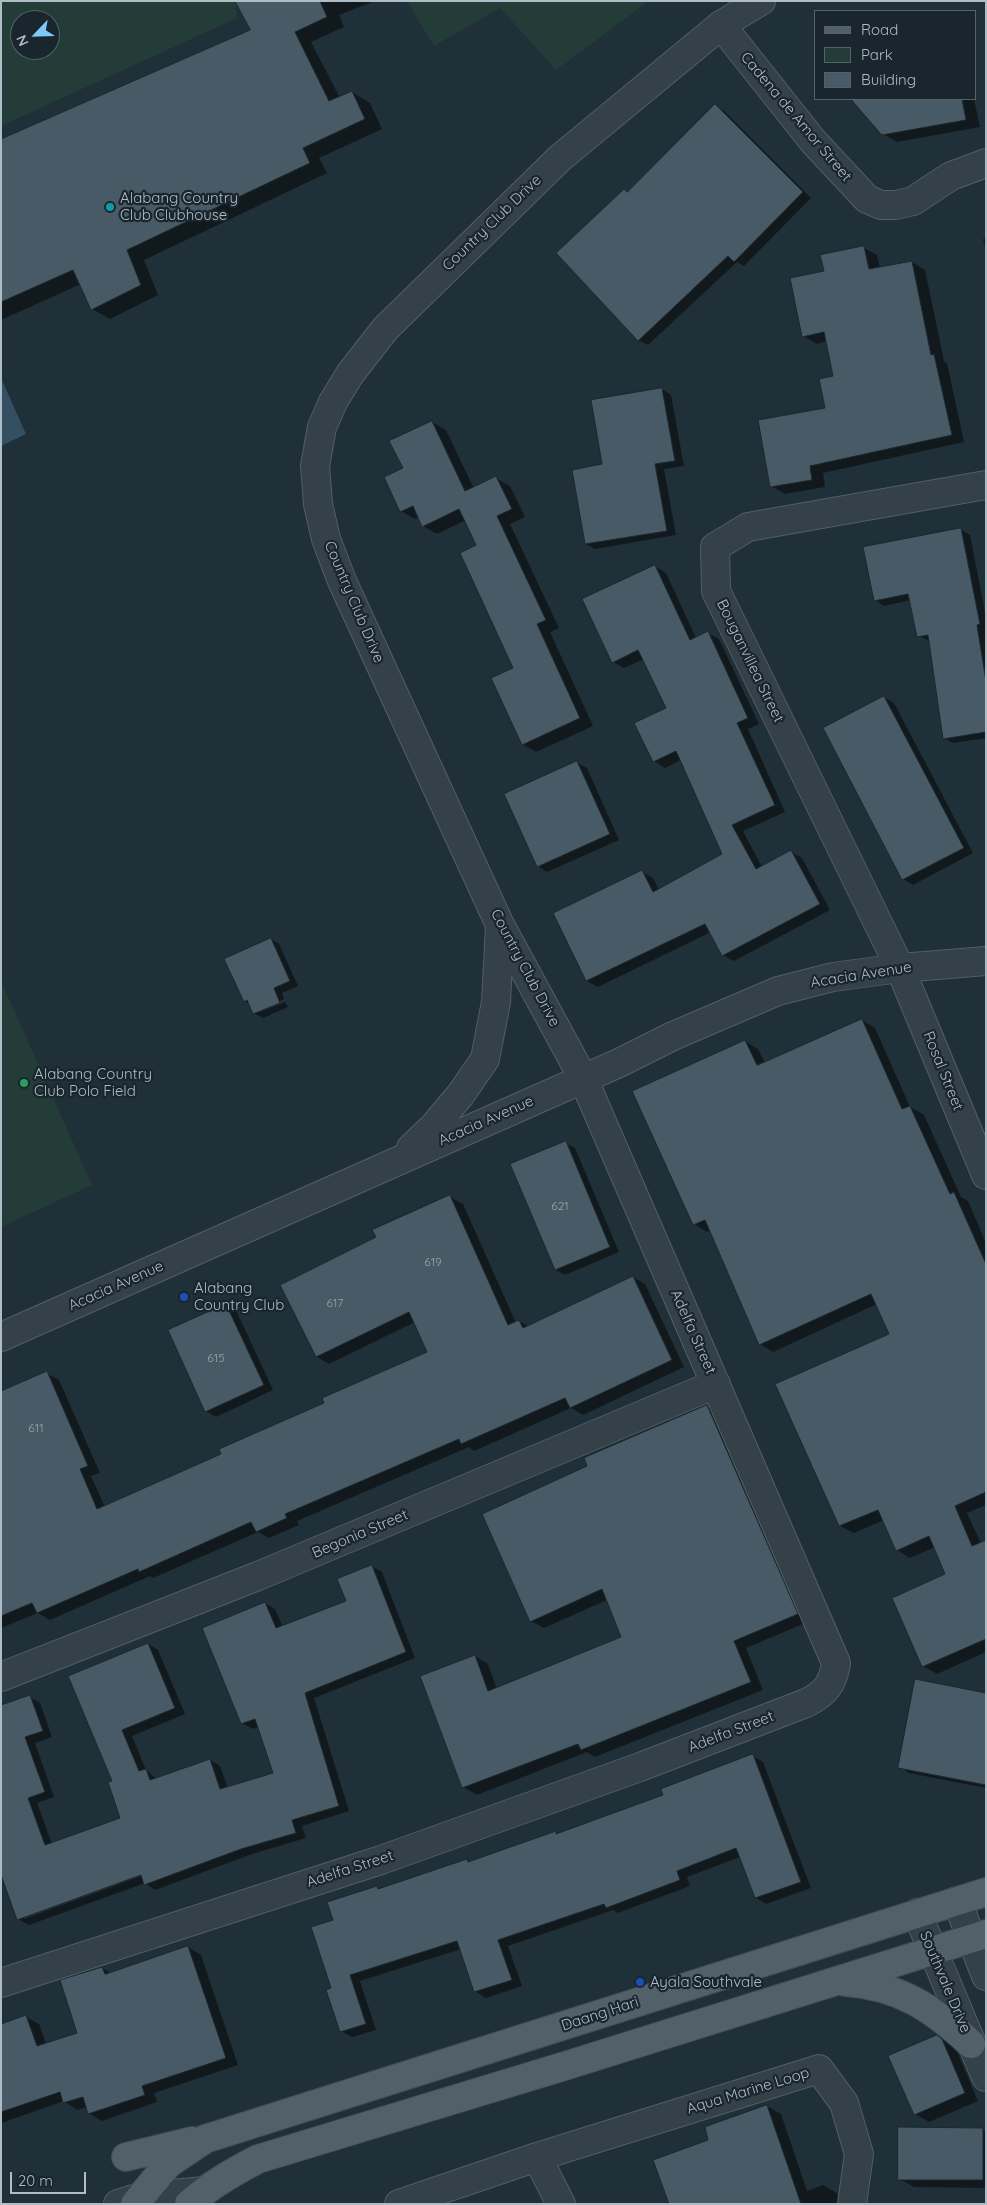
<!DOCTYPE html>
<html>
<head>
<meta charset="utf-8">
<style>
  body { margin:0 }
  #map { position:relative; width:987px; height:2205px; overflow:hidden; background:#203038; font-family:Quicksand,sans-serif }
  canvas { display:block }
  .frame { position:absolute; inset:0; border:2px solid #aebcc5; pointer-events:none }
  .legend { position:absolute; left:814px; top:10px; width:162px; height:90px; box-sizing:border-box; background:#19262d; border:1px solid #55626a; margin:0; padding:6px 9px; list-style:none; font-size:15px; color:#aebcc5 }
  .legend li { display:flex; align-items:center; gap:10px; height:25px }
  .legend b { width:25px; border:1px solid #55626a }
  .north { position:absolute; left:10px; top:10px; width:50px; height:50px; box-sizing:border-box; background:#19262d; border:1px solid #55626a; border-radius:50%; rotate:246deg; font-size:14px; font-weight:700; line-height:20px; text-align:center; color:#aebcc5 }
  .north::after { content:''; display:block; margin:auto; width:18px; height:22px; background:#7fc8fa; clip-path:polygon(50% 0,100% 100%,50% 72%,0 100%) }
  .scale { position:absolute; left:10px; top:2172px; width:76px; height:22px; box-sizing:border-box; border:2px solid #aebcc5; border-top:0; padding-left:6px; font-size:15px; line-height:18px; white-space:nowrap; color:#aebcc5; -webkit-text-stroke:4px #19262d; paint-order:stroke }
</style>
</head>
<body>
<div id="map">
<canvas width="987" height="2205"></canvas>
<div class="frame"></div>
<ul class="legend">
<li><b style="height:6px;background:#516069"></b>Road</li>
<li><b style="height:14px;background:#233c38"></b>Park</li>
<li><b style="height:14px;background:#485a65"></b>Building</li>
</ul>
<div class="north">N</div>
<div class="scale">20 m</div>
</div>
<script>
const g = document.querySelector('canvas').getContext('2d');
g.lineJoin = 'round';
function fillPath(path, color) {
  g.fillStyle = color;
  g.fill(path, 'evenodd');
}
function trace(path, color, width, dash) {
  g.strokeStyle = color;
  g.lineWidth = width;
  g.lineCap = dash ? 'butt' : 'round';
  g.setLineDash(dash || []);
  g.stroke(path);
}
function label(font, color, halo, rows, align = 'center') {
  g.font = font + ' Quicksand,sans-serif';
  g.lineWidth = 4.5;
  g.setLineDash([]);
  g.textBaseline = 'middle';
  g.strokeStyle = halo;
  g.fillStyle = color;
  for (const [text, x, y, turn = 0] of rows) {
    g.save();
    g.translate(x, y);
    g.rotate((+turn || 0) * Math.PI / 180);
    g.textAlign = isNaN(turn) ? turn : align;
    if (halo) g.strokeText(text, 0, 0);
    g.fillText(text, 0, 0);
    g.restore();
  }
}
const green = new Path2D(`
  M 1,1 L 243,1 L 236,4 L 237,18 L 1,126 ZM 20,20 L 50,20 L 50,50 L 20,50 Z
  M 407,1 L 649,1 L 556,70 L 500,8 L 434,46 Z
  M 1,981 L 92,1185 L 1,1227 Z`);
const water = new Path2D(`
  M 1,378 L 26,434 L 1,446 Z`);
const shadow = new Path2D(`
  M 246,1 L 375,1 L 339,15 L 344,27 L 311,42 L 340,98 L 352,92 L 370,103 L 382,129 L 319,158 L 327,173 L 144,260 L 158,295 L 110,319 L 92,309 L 81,284 L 1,320 L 1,140 L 252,30 Z
  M 853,99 L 974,99 L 980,127 L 897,142 L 883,134 Z
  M 715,106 L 724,111 L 811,198 L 744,266 L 737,262 L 648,345 L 638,340 L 628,193 Z
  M 986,238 L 986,253 L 983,239 Z
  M 864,248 L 877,255 L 880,268 L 912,262 L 925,270 L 944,361 L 947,363 L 964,442 L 823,473 L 825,487 L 785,494 L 771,486 L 827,409 L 835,377 L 827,341 L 817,344 L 803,336 L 825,272 Z
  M 662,389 L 671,395 L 684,466 L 664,469 L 676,535 L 595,549 L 586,544 L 603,465 Z
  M 432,422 L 446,430 L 474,489 L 496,478 L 510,486 L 525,517 L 510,524 L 559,628 L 550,632 L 593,726 L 536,752 L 522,744 L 515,668 L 478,545 L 466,520 L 437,534 L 423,526 L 419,517 L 415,519 L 401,511 L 404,469 Z
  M 960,529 L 970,535 L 986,617 L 986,738 L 953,743 L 944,738 L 930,641 L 918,636 L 911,600 L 884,606 L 875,600 Z
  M 655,566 L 666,573 L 696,638 L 708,633 L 719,639 L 759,724 L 748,729 L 785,812 L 743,831 L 762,867 L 791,852 L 802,858 L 830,910 L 734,961 L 723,955 L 711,932 L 598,987 L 587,981 L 642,872 L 653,878 L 659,890 L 724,855 L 681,760 L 665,768 L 654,761 L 667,709 L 644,659 L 624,668 L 613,662 Z
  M 884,697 L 894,703 L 973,853 L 913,885 L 903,879 L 824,728 Z
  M 577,763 L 587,768 L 619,840 L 547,872 L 538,866 Z
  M 271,939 L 279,944 L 298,986 L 282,993 L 284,999 L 258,1011 L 258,1013 L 285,1002 L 288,1007 L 263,1018 L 254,1013 L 251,1005 L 244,1001 Z
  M 862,1020 L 875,1028 L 910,1107 L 924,1115 L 961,1197 L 968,1201 L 986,1243 L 986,1505 L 967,1513 L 981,1543 L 986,1541 L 986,1652 L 937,1674 L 923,1666 L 947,1575 L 935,1547 L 910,1558 L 897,1550 L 884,1520 L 854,1533 L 840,1526 L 777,1384 L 890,1334 L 877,1304 L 773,1352 L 760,1344 L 710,1230 L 707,1232 L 694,1224 L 745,1041 L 758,1049 L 765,1063 Z
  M 566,1143 L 575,1148 L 619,1252 L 565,1275 L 556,1270 Z
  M 450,1197 L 463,1204 L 516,1323 L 519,1321 L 528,1326 L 633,1277 L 645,1284 L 684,1367 L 583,1415 L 571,1408 L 474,1451 L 469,1447 L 297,1521 L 299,1525 L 269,1538 L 258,1532 L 153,1578 L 150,1576 L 50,1620 L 38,1613 L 1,1628 L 1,1560 L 46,1373 L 59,1380 L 100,1473 L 91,1476 L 105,1507 L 223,1455 L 428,1352 L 415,1322 L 329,1364 L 317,1357 L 377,1238 Z
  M 226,1305 L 236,1310 L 273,1390 L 216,1417 L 206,1411 Z
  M 707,1406 L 720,1414 L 810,1621 L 746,1648 L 763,1690 L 595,1757 L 587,1752 L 477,1795 L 463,1787 L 475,1656 L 488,1664 L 497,1689 L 622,1638 L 607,1600 L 544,1628 L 531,1621 L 589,1467 Z
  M 371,1566 L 382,1572 L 415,1658 L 314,1698 L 349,1811 L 302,1826 L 306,1838 L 252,1854 L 155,1890 L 145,1883 L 29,1925 L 18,1919 L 1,1871 L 30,1697 L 40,1703 L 52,1737 L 35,1743 L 54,1797 L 37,1803 L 52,1844 L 122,1819 L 113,1781 L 70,1676 L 148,1644 L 158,1650 L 185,1714 L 132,1736 L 146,1770 L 157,1779 L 210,1760 L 220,1766 L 228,1788 L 274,1774 L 258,1727 L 253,1729 L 242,1723 L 265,1603 L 275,1609 L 283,1627 L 347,1601 ZM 146,1872 L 147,1874 L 24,1919 L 24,1916 Z
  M 986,1694 L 986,1788 L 909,1773 L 900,1767 Z
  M 753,1756 L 763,1762 L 811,1888 L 766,1904 L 756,1898 L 740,1857 L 687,1877 L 690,1886 L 618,1913 L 613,1910 L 508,1946 L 522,1986 L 486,1998 L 475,1991 L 461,1949 L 360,1981 L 376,2030 L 352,2037 L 341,2031 L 333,1989 L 334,1920 L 377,1887 L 381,1890 L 467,1860 L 471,1862 L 555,1833 L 559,1834 L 665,1796 Z
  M 188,1947 L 201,1955 L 238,2065 L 154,2093 L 157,2102 L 102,2121 L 89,2113 L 87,2107 L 77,2110 L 64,2101 L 1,2123 L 1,2025 L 26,2017 L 39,2024 L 46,2044 L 79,2033 L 102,1968 L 111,1973 Z
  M 937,2036 L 956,2049 L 978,2101 L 929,2122 L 915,2114 Z
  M 767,2106 L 781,2114 L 807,2191 L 823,2185 L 837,2193 L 841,2204 L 671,2204 L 710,2140 Z
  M 982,2129 L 986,2131 L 986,2188 L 914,2187 L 900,2179 Z`);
const building = new Path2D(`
  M 235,1 L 320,1 L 327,17 L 295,32 L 329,101 L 352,91 L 365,119 L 303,148 L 310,163 L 127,250 L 141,285 L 91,310 L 73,270 L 1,302 L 1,139 L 250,30 Z
  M 851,99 L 962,99 L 966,120 L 882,135 Z
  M 715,104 L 803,192 L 734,262 L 728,256 L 638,341 L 556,253 L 624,189 L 627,192 Z
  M 864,246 L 869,269 L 912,261 L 931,355 L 934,354 L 952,435 L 810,466 L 812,480 L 770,487 L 758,420 L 825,408 L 819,379 L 833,376 L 824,332 L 802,337 L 790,278 L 824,271 L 820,255 Z
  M 662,388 L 675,461 L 655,464 L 667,531 L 585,544 L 572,470 L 602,464 L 591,400 Z
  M 432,421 L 465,491 L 496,476 L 512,509 L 497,516 L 546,620 L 537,624 L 580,718 L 522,745 L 491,678 L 513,668 L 460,553 L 476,545 L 459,509 L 422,527 L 413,506 L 400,512 L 384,477 L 403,468 L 389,441 Z
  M 961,528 L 980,624 L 977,625 L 986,681 L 986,732 L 943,739 L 928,635 L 917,637 L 908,594 L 874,601 L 863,547 Z
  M 655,565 L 690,640 L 708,631 L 748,718 L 737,723 L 775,805 L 732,825 L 756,869 L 791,850 L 820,904 L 722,956 L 705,924 L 586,981 L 553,913 L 642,870 L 653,892 L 722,854 L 676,751 L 653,762 L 634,723 L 666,708 L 638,650 L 612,663 L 582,599 Z
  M 884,696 L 964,848 L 902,880 L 823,728 Z
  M 577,761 L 610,834 L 537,867 L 504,794 Z
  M 271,938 L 290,981 L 274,988 L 280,1003 L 253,1014 L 247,1000 L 244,1002 L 224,959 Z
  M 862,1019 L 902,1109 L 910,1106 L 950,1194 L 954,1192 L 986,1264 L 986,1492 L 955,1506 L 972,1546 L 986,1540 L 986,1639 L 922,1667 L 892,1598 L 945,1574 L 929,1536 L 896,1551 L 878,1510 L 839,1526 L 775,1384 L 889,1334 L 871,1294 L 759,1345 L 705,1220 L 693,1225 L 632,1091 L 745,1040 L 757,1065 Z
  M 566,1141 L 610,1247 L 555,1270 L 510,1164 Z
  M 450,1195 L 508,1325 L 519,1320 L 523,1328 L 633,1276 L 672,1360 L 570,1408 L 565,1398 L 461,1444 L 459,1439 L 285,1514 L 287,1518 L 256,1532 L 251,1522 L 139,1572 L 138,1569 L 37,1613 L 32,1603 L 1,1616 L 1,1391 L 47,1371 L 88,1466 L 80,1469 L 97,1509 L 221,1454 L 219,1449 L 324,1403 L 322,1398 L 427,1352 L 409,1312 L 316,1357 L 280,1285 L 376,1237 L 372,1230 Z
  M 226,1304 L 264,1385 L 205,1412 L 168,1330 Z
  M 707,1405 L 798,1614 L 734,1641 L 751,1682 L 581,1750 L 578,1744 L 462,1788 L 420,1676 L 475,1655 L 488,1691 L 621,1637 L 602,1589 L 530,1622 L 482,1514 L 587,1466 L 584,1458 Z
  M 372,1565 L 406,1652 L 305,1693 L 339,1806 L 292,1820 L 296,1833 L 241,1849 L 144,1885 L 141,1875 L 17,1920 L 1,1875 L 1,1705 L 30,1695 L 43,1731 L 25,1737 L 45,1792 L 28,1798 L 45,1845 L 120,1818 L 108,1782 L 112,1781 L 68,1676 L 148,1643 L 175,1708 L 122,1730 L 139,1771 L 146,1769 L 150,1780 L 210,1759 L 220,1789 L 273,1773 L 255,1719 L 241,1724 L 202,1628 L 265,1602 L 276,1628 L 346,1601 L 337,1579 Z
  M 915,1679 L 986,1693 L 986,1785 L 898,1768 Z
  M 753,1754 L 801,1882 L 755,1898 L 736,1848 L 677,1871 L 680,1880 L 606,1908 L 604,1904 L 498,1940 L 512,1980 L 474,1992 L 457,1941 L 350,1975 L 366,2024 L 340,2032 L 326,1990 L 331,1988 L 311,1927 L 333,1920 L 327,1902 L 377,1886 L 378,1889 L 467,1859 L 468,1862 L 556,1831 L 556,1834 L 663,1795 L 661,1789 Z
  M 188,1946 L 226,2058 L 142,2086 L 145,2095 L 88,2114 L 83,2097 L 63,2103 L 60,2092 L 1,2112 L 1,2024 L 26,2015 L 37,2046 L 77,2033 L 60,1980 L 102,1967 L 105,1974 Z
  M 937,2035 L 942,2039 L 965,2093 L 914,2115 L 888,2056 Z
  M 767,2105 L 801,2204 L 669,2204 L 653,2160 L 708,2140 L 705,2127 Z
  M 898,2127 L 983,2128 L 983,2180 L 898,2180 Z`);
const minor = new Path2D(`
  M 721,25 L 813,141 L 867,199 L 881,205 L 896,205 L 913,201 L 951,176 L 986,163
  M 986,485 L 748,527 L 715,547 L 716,591 L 900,968 L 986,1175
  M 1,1677 L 258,1576 L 716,1384
  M 1,1983 L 381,1860 L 640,1767 L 806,1703 C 825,1694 833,1684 836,1663 L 583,1078
  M 537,2157 L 561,2204
  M 118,2204 L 140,2197 L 204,2191
  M 399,2204 L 537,2157 L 819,2069 L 844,2103 L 859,2154 L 852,2204`);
const tertiary = new Path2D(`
  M 583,1078 L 500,925 L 342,581 L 326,539 L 318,504 L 315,466 L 322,427 L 333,402 L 350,374 L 385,329 L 560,158 L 721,25 L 761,1
  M 411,1148 L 435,1125 L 461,1094 L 485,1059 L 496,1002 L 500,925
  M 1,1337 L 619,1063 L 673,1036 L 778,991 L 833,977 L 900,968 L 986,961
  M 957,1901 L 986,1976
  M 917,1913 L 986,2077`);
const primary = new Path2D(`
  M 846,1982 C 899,1986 933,2008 971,2044
  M 126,2157 L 192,2141
  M 135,2204 L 168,2164 L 205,2139 L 986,1892
  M 189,2204 C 210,2185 233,2172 258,2159 L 568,2065 L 986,1934`);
const markers = [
  [110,207,5,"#0f9aa8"],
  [24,1083,5,"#2e9e5b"],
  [184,1297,5,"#1a4fb4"],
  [640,1982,5,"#1a4fb4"]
];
const numberNames = [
  ["621",560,1206],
  ["619",433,1262],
  ["617",335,1303],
  ["615",216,1358],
  ["611",36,1428]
];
const streetNames = [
  ["Cadena de Amor Street",796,117,50],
  ["Country Club Drive",492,223,-44],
  ["Country Club Drive",354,602,67],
  ["Bouganvillea Street",750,661,64],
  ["Country Club Drive",525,968,62],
  ["Acacia Avenue",861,975,-9],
  ["Rosal Street",943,1071,68],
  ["Acacia Avenue",486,1121,-24],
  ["Acacia Avenue",116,1286,-24],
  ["Adelfa Street",693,1332,66],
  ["Begonia Street",360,1534,-23],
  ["Adelfa Street",731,1732,-21],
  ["Adelfa Street",350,1869,-18],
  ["Southvale Drive",945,1982,67],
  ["Daang Hari",600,2014,-18],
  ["Aqua Marine Loop",748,2091,-17]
];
const poiNames = [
  ["Alabang Country",120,198],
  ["Club Clubhouse",120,215],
  ["Alabang Country",34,1074],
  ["Club Polo Field",34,1091],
  ["Alabang",194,1288],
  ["Country Club",194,1305],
  ["Ayala Southvale",650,1982]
];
fillPath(green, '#233c38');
fillPath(water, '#334f61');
fillPath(shadow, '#0007');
fillPath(building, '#485a65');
trace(building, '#1b282f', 1);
trace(minor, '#515f66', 30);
trace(tertiary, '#515f66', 30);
trace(primary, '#404d55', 30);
trace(minor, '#344149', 28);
trace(tertiary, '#344149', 28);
trace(primary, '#516069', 28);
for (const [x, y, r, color] of markers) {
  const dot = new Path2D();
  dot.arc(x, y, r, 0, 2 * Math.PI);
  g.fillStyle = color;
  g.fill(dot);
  trace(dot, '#19262d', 2);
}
label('12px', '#94a4ad', null, numberNames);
label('15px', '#aebcc5', '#19262d', streetNames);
label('15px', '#aebcc5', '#19262d', poiNames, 'left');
</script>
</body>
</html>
